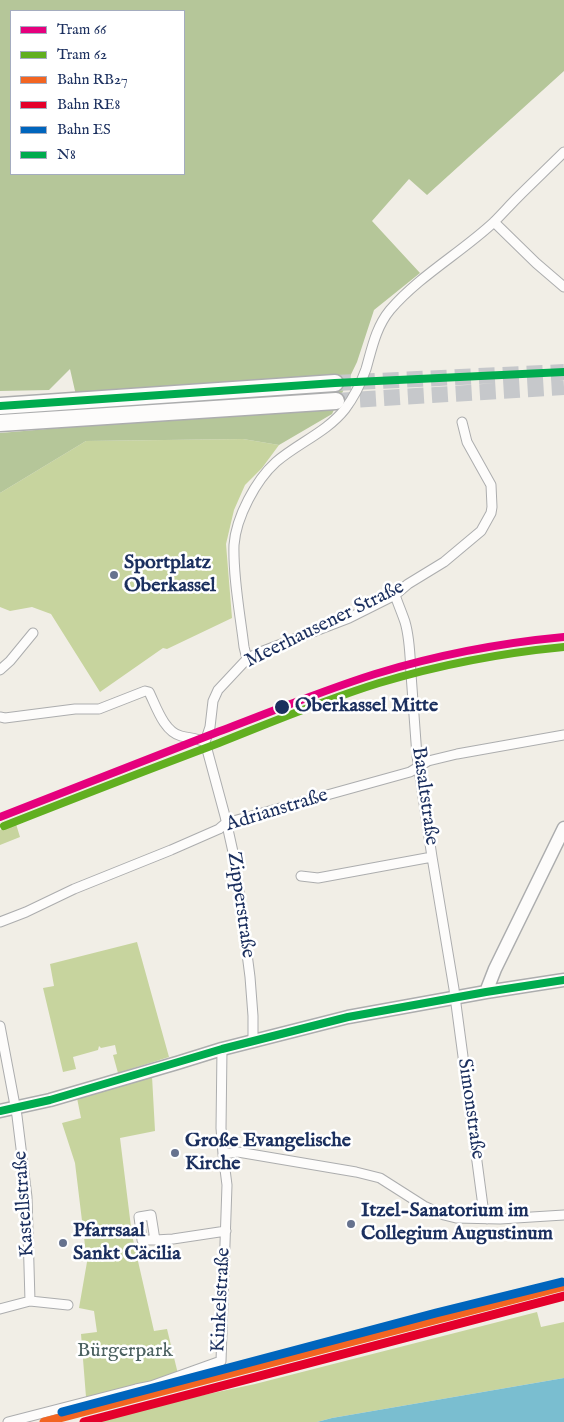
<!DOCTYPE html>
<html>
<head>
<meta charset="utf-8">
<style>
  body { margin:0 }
  #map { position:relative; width:564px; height:1422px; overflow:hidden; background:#f1eee6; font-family:"IM FELL English",serif }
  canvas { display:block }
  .legend { position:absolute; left:10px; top:10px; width:175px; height:165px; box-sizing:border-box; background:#fff; border:1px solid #a4acbf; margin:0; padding:6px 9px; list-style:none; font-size:15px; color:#1b2f5e }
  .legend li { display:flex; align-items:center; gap:10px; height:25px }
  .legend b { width:25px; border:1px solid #a4acbf }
</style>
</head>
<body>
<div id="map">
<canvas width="564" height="1422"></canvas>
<ul class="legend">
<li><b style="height:6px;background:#e5007d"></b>Tram 66</li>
<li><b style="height:6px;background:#61af20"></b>Tram 62</li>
<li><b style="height:6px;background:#f26522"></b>Bahn RB27</li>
<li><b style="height:6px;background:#e4002b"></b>Bahn RE8</li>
<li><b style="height:6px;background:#0065bd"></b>Bahn ES</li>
<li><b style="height:6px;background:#00ab4f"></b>N8</li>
</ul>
</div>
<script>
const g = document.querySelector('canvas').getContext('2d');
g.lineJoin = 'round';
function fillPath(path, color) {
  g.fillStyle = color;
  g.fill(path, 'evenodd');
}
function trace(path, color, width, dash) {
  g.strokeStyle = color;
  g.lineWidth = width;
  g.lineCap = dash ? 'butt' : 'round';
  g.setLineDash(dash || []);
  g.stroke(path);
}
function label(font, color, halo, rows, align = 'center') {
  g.font = font + ' "IM FELL English",serif';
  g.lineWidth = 5;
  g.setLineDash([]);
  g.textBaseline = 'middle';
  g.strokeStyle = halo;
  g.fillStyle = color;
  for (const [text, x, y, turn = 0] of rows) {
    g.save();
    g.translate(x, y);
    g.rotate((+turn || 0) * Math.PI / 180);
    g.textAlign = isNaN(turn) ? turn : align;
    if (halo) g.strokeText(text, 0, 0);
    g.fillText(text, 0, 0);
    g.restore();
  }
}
const green = new Path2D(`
  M 243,439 L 279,445 L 262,468 L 245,485 L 234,510 L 226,544 L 232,618 L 167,649 L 163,648 L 100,692 L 51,614 L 32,607 L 10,611 L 0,607 L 0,493 L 86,441 Z
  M 16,824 L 20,837 L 0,845 L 0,830 Z
  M 137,942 L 169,1057 L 118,1073 L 113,1055 L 117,1054 L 115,1045 L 101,1048 L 99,1046 L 98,1050 L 73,1057 L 76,1069 L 63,1072 L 43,988 L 54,986 L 50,964 Z
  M 152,1076 L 155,1131 L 120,1138 L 132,1235 L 154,1331 L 167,1329 L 178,1374 L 86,1397 L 81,1334 L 97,1332 L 94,1311 L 79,1308 L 87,1262 L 75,1163 L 62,1123 L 81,1118 L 77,1098 Z
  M 537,1312 L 541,1327 L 564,1322 L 564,1378 L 332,1418 L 317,1422 L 94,1422 L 152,1406 L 255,1384 Z`);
const forest = new Path2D(`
  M 0,0 L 564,0 L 564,71 L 427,195 L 409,179 L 372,221 L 420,273 L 374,310 L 357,362 L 332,414 L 279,445 L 243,439 L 86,441 L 0,493 L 0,433 L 83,426 L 70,369 L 49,390 L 0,391 ZM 11,11 L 184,11 L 184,174 L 11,174 Z`);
const water = new Path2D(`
  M 564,1378 L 564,1422 L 317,1422 L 332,1418 Z`);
const highwayTunnel = new Path2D(`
  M 335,383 L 564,372
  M 336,401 L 564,387`);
const street = new Path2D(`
  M 494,222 L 536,263 L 564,287
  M 395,595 C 398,604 402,613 405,622 C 410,639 410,656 411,674 L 417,756 L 432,857 L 454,989 L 484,1214 L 487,1219
  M 247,659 L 244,647 C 240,613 233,578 234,545 C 236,517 256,480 276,462 C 298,443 327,432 345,409 C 354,397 361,383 366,369 C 372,348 376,327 390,310 C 419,276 462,252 494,222 C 502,214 510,205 518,197 C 533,182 549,167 564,152
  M 0,670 L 10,661 L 33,633
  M 0,717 L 5,718 L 75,709 L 99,709 L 145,691 L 149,692 C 156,706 164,732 181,736 C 189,738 197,738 205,742
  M 205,742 L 210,727 L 213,701 L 218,690 L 247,659 L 258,653 L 349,618 L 395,595 L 408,584 L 444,562 L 481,531 L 491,513 L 492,507 L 491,485 L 467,442 L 462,422
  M 205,742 L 225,816 L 235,861 L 250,977 L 253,1016 L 253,1041
  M 301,876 L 318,878 L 432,857
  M 0,922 L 26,912 L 74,889 L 171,850 L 219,829 L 226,823 L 410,772 L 428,761 L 457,754 L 564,735
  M 0,1026 L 17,1116 L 27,1197 L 30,1301
  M 223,1154 L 238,1152 L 356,1172 L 380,1178 L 424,1206 L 444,1215 L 456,1218 L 500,1219 L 564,1215
  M 155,1240 L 142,1240 L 139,1217 L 151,1215 L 155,1240 L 173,1239 L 226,1231
  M 0,1309 L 30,1301 L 68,1305
  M 8,1422 L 136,1389 L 151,1386 L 221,1361 L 227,1185 L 223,1154 L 221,1128 L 222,1049`);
const secondary = new Path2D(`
  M 486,992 L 495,969 L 564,828
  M 0,1111 L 50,1100 L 177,1063 L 222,1049 L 348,1017 L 486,992 L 564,980`);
const highway = new Path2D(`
  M 0,406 L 335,383
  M 0,423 L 336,401`);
const bus1 = new Path2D(`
  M 0,406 L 335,383 L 564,372
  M 0,1111 L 50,1100 L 222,1049 L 348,1017 L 486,992 L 564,980`);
const rail1 = new Path2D(`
  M 44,1422 L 564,1286`);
const rail2 = new Path2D(`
  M 84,1422 L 564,1296`);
const rail3 = new Path2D(`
  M 62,1412 L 436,1313 L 562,1282`);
const tram1 = new Path2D(`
  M 0,817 C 72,789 143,761 215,733 C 268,713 321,691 375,674 C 437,655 500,643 564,637`);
const tram2 = new Path2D(`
  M 4,826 C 75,798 147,770 219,743 C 272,722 324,700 379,683 C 439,665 501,653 564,647`);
const markers = [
  [114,575,5,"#66728e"],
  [282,707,8,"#1b2f5e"],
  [175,1153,5,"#66728e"],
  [351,1224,5,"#66728e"],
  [63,1243,5,"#66728e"]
];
const poiNames = [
  ["Sportplatz",124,564],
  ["Oberkassel",124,587],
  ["Große Evangelische",185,1142],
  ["Kirche",185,1165],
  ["Itzel-Sanatorium im",361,1212],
  ["Collegium Augustinum",361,1235],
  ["Pfarrsaal",73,1232],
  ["Sankt Cäcilia",73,1255]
];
const streetNames = [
  ["Meerhausener Straße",325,625,-26],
  ["Basaltstraße",424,796,82],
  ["Adrianstraße",277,811,-17],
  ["Zipperstraße",240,905,82],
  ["Simonstraße",470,1109,82],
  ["Kastellstraße",25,1204,-94],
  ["Kinkelstraße",222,1300,-87]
];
const stopNames = [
  ["Oberkassel Mitte",295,707]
];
const parkNames = [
  ["Bürgerpark",125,1352]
];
fillPath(green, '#c7d49e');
fillPath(forest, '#b5c699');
fillPath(water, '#7abed0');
trace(highwayTunnel, '#c6c8cb', 16, [16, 8]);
trace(street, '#acadae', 11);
trace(secondary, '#acadae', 15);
trace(highway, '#acadae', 19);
trace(street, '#fdfcfb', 9);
trace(secondary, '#fdfcfb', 12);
trace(highway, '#fdfcfb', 16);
trace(bus1, '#00ab4f', 8);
trace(rail1, '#f26522', 9);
trace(rail2, '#e4002b', 9);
trace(rail3, '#0065bd', 9);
trace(tram1, '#e5007d', 8);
trace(tram2, '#61af20', 8);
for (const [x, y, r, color] of markers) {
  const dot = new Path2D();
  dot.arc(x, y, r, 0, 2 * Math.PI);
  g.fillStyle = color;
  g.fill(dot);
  trace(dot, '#fff', 2);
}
label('bold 20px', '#1b2f5e', '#fff', poiNames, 'left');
label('20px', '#1b2f5e', '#fff', streetNames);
label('bold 20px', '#1b2f5e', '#fff', stopNames, 'left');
label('20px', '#4b6160', '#fff', parkNames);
</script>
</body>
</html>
